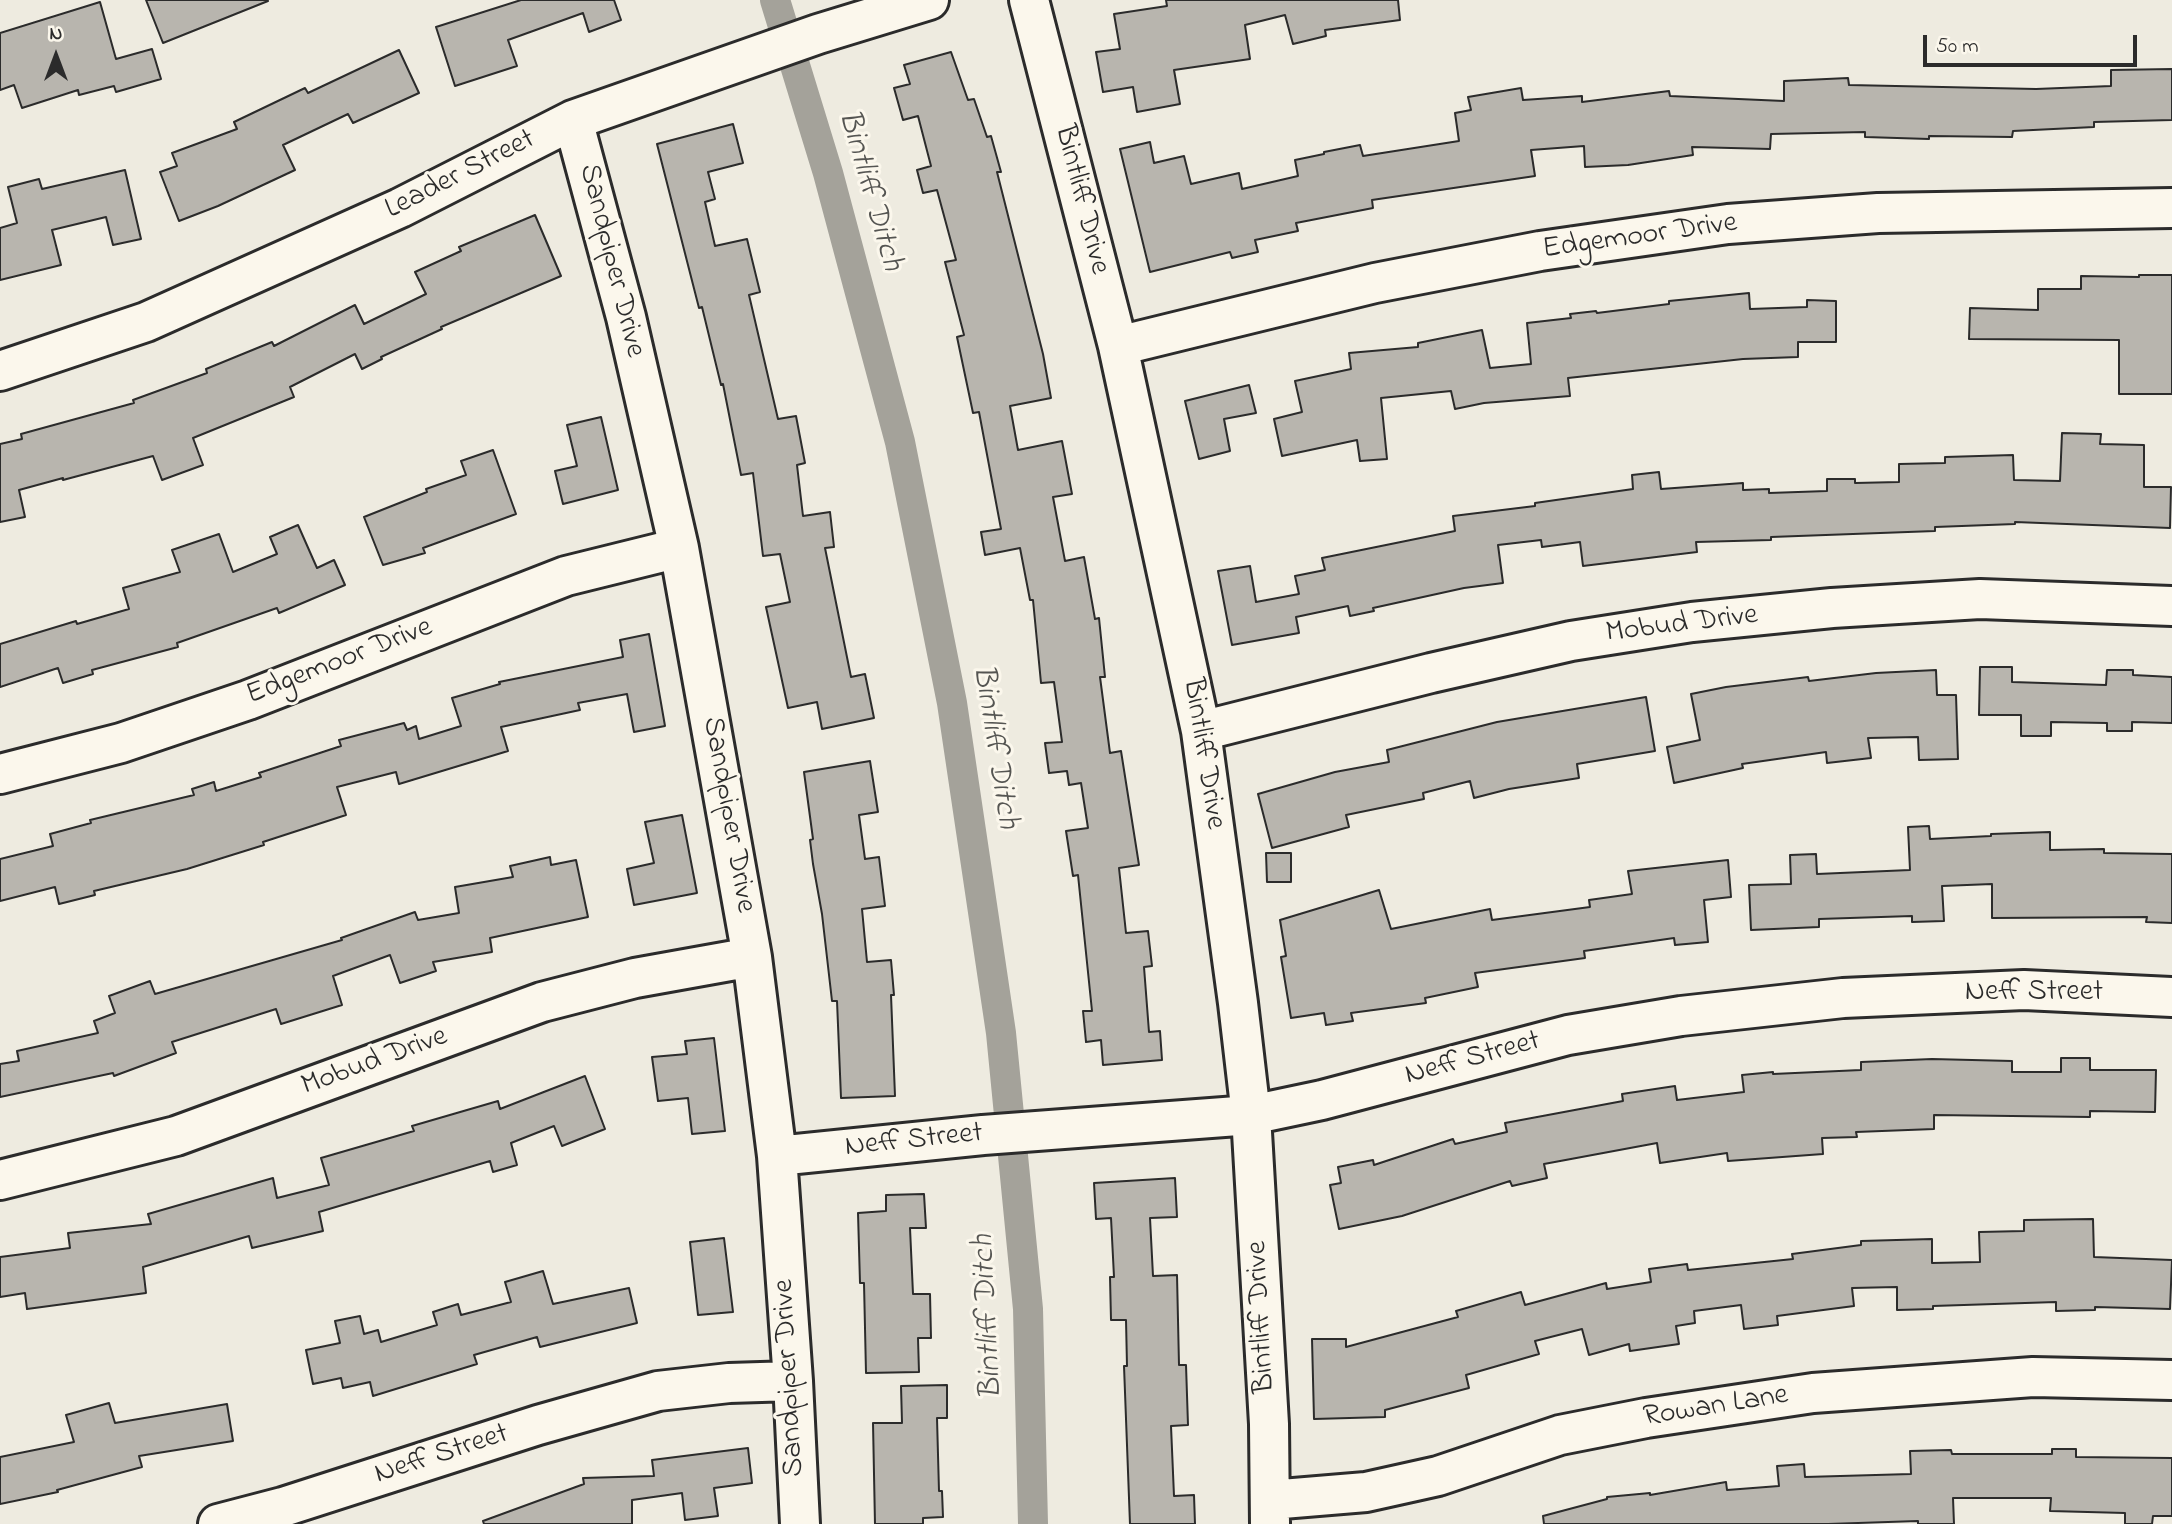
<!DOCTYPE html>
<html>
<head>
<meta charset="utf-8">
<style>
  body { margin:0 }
  #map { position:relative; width:2172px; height:1524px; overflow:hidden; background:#eeebe0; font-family:"Indie Flower",sans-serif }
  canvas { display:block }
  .north { position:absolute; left:21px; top:21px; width:70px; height:70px; -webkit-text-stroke:5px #fbf7ec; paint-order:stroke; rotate:0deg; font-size:19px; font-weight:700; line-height:28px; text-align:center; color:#2b2b2b }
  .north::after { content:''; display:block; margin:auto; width:24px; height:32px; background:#2b2b2b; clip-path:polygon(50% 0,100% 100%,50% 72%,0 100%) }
  .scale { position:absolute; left:1923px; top:35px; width:214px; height:32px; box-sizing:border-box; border:4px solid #2b2b2b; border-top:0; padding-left:9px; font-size:21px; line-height:24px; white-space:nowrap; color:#2b2b2b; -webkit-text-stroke:5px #fbf7ec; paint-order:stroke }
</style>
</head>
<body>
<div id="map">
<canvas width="2172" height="1524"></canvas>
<div class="north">N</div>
<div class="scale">50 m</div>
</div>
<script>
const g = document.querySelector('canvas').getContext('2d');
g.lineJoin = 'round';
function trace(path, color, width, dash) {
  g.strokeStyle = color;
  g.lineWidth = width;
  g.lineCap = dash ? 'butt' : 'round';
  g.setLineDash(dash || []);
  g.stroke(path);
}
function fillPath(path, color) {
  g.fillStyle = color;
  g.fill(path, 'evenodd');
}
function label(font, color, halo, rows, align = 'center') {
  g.font = font + ' "Indie Flower",sans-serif';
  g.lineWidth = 6;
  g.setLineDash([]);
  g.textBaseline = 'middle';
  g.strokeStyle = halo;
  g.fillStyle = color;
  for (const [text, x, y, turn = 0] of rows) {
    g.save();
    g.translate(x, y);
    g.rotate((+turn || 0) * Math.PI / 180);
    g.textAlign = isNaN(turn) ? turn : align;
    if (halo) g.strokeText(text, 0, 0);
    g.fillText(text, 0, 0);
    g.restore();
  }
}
const canal = new Path2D(`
  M 775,0 L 828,173 L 900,442 L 952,703 L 1001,1033 L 1028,1309 L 1033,1524`);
const building = new Path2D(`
  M 146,0 L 267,0 L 268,1 L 163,43 Z
  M 521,0 L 614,0 L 621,20 L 589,32 L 583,13 L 508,40 L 517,66 L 455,86 L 436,27 Z
  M 1166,0 L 1398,0 L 1400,20 L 1325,30 L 1326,36 L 1293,44 L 1285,15 L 1245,25 L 1250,59 L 1174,70 L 1180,104 L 1137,112 L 1133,87 L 1103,92 L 1096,52 L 1120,49 L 1114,14 L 1167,6 Z
  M 100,2 L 116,59 L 152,49 L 161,79 L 116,92 L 114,86 L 79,95 L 78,90 L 22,108 L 14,85 L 0,90 L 0,33 Z
  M 399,50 L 419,93 L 353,123 L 348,114 L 283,145 L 295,170 L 218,206 L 179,221 L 160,172 L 177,166 L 172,153 L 237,129 L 234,122 L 305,88 L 308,93 Z
  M 951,52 L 968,100 L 974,99 L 987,137 L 991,136 L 1001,172 L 997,172 L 1043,354 L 1051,398 L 1010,406 L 1018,450 L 1062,441 L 1072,494 L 1053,497 L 1065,561 L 1084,557 L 1095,619 L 1099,618 L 1105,677 L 1100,677 L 1110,753 L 1121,751 L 1139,865 L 1119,868 L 1126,933 L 1148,931 L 1152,966 L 1144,967 L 1149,1032 L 1160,1031 L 1162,1060 L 1103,1065 L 1101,1040 L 1086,1042 L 1083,1011 L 1092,1011 L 1078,875 L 1073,876 L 1066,831 L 1088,828 L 1081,783 L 1069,785 L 1067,771 L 1049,773 L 1045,743 L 1062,742 L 1054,682 L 1041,683 L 1033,600 L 1030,600 L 1020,548 L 985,555 L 981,532 L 1001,529 L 979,412 L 973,413 L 957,337 L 964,335 L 945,262 L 956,260 L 937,190 L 923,193 L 917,170 L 931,166 L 918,116 L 903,120 L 894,88 L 910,84 L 904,65 Z
  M 2172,69 L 2172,120 L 2094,122 L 2094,127 L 2013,131 L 2012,137 L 1929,136 L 1929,139 L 1865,137 L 1865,132 L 1771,134 L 1770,149 L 1692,147 L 1693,155 L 1628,165 L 1585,167 L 1584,146 L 1531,150 L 1535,176 L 1372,200 L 1373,208 L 1296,223 L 1298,231 L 1255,240 L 1258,252 L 1232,258 L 1230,252 L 1150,272 L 1120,149 L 1150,142 L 1154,163 L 1184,156 L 1191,184 L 1239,173 L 1242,189 L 1298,176 L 1295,160 L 1324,154 L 1324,152 L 1360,145 L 1363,156 L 1459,141 L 1455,113 L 1471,110 L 1468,97 L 1521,88 L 1523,100 L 1582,96 L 1582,102 L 1669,91 L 1670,96 L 1784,101 L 1784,81 L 1848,78 L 1849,85 L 2036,89 L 2111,86 L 2111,70 Z
  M 733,124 L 743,163 L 708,172 L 715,199 L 705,202 L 715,246 L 747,239 L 760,292 L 749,295 L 778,419 L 796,416 L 805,463 L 797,465 L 803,516 L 830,512 L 834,547 L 825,548 L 851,677 L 865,674 L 874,718 L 822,729 L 817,702 L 788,708 L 766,607 L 790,602 L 780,554 L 763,556 L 753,473 L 741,475 L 723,384 L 721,385 L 702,307 L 699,308 L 657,144 Z
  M 125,170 L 141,239 L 113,245 L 106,217 L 52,230 L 61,265 L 0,280 L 0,228 L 17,223 L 8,187 L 39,179 L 42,189 Z
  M 535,215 L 561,276 L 441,327 L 442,329 L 381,357 L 382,359 L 362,369 L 355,354 L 290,387 L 294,397 L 193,438 L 203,465 L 162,480 L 153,456 L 63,480 L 63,478 L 19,490 L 25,517 L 0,522 L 0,444 L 22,439 L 21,434 L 134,403 L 133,400 L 207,373 L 206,369 L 272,342 L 274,346 L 355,305 L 364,324 L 426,294 L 415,272 L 461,251 L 459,247 Z
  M 2139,275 L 2172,275 L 2172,394 L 2119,394 L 2119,340 L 1969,339 L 1970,308 L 2038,310 L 2038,289 L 2081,289 L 2081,276 L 2139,277 Z
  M 1749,293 L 1750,309 L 1807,307 L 1807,300 L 1836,301 L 1836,342 L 1798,342 L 1798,357 L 1743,359 L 1568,378 L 1570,396 L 1484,403 L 1455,409 L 1451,391 L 1381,398 L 1387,459 L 1360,461 L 1357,440 L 1282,456 L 1274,419 L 1302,412 L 1295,381 L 1351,369 L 1349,353 L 1418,347 L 1418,343 L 1482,330 L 1490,368 L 1531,364 L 1527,323 L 1571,318 L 1570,314 L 1596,311 L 1597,313 L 1669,304 L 1669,301 Z
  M 1249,385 L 1256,413 L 1224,419 L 1230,451 L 1199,459 L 1185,401 Z
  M 601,417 L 618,490 L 563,504 L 555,471 L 577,466 L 567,425 Z
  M 2062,433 L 2101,434 L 2100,444 L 2144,445 L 2144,487 L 2171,487 L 2170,528 L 2015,522 L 2015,524 L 1935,527 L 1935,531 L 1771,537 L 1771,540 L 1696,542 L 1697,552 L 1583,566 L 1580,542 L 1542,547 L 1541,540 L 1498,545 L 1503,583 L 1464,588 L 1373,608 L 1374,611 L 1350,616 L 1348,606 L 1296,617 L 1299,633 L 1232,645 L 1218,571 L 1250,566 L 1256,602 L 1299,594 L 1295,576 L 1325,570 L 1322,558 L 1455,531 L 1453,516 L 1535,506 L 1535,503 L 1633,489 L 1632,475 L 1659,472 L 1661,489 L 1743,483 L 1743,490 L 1769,489 L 1769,493 L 1827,491 L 1827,479 L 1855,479 L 1855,483 L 1899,482 L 1899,464 L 1945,463 L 1945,457 L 2013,455 L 2014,480 L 2060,481 Z
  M 493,450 L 516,514 L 423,548 L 425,553 L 383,565 L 364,517 L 427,492 L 426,489 L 466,475 L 461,461 Z
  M 298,525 L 317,568 L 334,560 L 345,585 L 279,613 L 277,608 L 177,643 L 178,647 L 92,670 L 93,674 L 63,683 L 58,668 L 0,687 L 0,644 L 76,621 L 77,624 L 129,609 L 123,588 L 180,572 L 172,550 L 219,534 L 233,572 L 277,554 L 270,537 Z
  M 649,634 L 665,726 L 634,732 L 627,694 L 578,703 L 580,710 L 501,727 L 508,751 L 399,784 L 396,772 L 337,787 L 346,815 L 263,842 L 264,845 L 187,869 L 94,891 L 95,895 L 59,904 L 55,887 L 0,901 L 0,859 L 53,846 L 50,834 L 91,823 L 90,820 L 194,795 L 192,789 L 214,782 L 216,791 L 261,777 L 259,773 L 341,746 L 339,740 L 404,723 L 407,730 L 416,726 L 419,739 L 461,726 L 452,698 L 500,684 L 499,682 L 623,657 L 620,640 Z
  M 1980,667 L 2012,667 L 2012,682 L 2106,685 L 2107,670 L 2133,670 L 2133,675 L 2172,677 L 2172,723 L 2132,722 L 2132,731 L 2107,731 L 2107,723 L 2051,722 L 2051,736 L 2021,736 L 2021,715 L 1979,715 Z
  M 1936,670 L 1937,695 L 1956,695 L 1958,759 L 1919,760 L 1918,737 L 1868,738 L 1871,758 L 1827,763 L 1826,752 L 1742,764 L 1743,768 L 1674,783 L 1667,747 L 1700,740 L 1691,694 L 1726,687 L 1808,677 L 1809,681 L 1876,673 Z
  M 1646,697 L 1655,751 L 1577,764 L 1579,778 L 1509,789 L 1474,798 L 1470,781 L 1423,793 L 1424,799 L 1346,815 L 1349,827 L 1272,848 L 1258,794 L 1335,772 L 1389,762 L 1387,750 L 1497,722 Z
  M 870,761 L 878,812 L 859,815 L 865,859 L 879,857 L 885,906 L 862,909 L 867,962 L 891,960 L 894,995 L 891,995 L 895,1096 L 841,1098 L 837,1001 L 832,1001 L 822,914 L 813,864 L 810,840 L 813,839 L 804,772 Z
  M 682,815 L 697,893 L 634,905 L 627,869 L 654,863 L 645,822 Z
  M 1929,826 L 1930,839 L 1991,836 L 1991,834 L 2050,832 L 2050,850 L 2104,849 L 2104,853 L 2172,854 L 2172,923 L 2146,922 L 2147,917 L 1992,918 L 1992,884 L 1942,886 L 1944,921 L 1912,922 L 1912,916 L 1819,919 L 1819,927 L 1751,930 L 1749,885 L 1791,884 L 1790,855 L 1816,854 L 1817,874 L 1910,870 L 1908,827 Z
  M 1266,853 L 1291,853 L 1291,882 L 1267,882 Z
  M 550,857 L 551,865 L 576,860 L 588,917 L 490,938 L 492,952 L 433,962 L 436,971 L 400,983 L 390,955 L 333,976 L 342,1005 L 281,1024 L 276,1009 L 172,1042 L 176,1053 L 114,1076 L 113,1073 L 0,1097 L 0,1064 L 19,1061 L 17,1051 L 98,1033 L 94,1021 L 115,1013 L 109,996 L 150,981 L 155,994 L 342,940 L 341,938 L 415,912 L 418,920 L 459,913 L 455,887 L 513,877 L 510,866 Z
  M 1728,860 L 1731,897 L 1704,900 L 1708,942 L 1675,945 L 1674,938 L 1584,951 L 1585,958 L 1475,973 L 1478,987 L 1425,998 L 1426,1003 L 1351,1013 L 1353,1021 L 1326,1025 L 1324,1013 L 1291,1018 L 1281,957 L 1286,956 L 1280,920 L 1379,890 L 1391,929 L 1490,909 L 1492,920 L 1590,907 L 1589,900 L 1632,894 L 1628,871 Z
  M 714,1038 L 725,1131 L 692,1134 L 688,1098 L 658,1101 L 652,1057 L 687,1054 L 685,1041 Z
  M 2061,1058 L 2090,1058 L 2090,1070 L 2156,1070 L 2155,1112 L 2090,1111 L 2090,1117 L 1934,1115 L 1934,1129 L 1856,1132 L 1857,1137 L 1822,1138 L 1823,1154 L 1728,1161 L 1727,1153 L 1660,1163 L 1657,1143 L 1544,1164 L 1547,1178 L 1512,1186 L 1510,1181 L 1402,1216 L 1339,1229 L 1330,1185 L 1341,1183 L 1338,1167 L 1373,1160 L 1374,1165 L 1453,1139 L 1455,1144 L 1507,1132 L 1505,1123 L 1623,1101 L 1622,1094 L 1675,1086 L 1677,1100 L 1744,1092 L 1742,1075 L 1773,1072 L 1773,1074 L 1861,1070 L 1861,1062 L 1932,1059 L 2012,1061 L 2012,1072 L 2061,1072 Z
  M 585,1076 L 605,1129 L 562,1146 L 554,1126 L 511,1143 L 517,1165 L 493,1172 L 490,1161 L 319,1212 L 323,1231 L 252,1248 L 249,1236 L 143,1267 L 146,1293 L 27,1309 L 25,1293 L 0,1297 L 0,1257 L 70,1248 L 68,1233 L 151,1224 L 148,1214 L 273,1178 L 277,1198 L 329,1185 L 321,1158 L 414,1131 L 412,1126 L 498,1101 L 500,1109 Z
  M 1175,1178 L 1177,1217 L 1150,1218 L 1153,1276 L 1177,1275 L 1179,1365 L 1186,1365 L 1188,1425 L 1171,1426 L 1174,1496 L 1194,1495 L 1195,1524 L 1130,1524 L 1124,1366 L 1127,1366 L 1126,1320 L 1111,1320 L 1110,1277 L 1114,1277 L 1111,1218 L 1096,1219 L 1094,1183 Z
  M 924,1194 L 926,1228 L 910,1228 L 913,1294 L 930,1294 L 931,1338 L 918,1338 L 919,1372 L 866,1373 L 864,1283 L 860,1283 L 858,1213 L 886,1211 L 886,1195 Z
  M 2093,1219 L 2094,1257 L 2172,1260 L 2170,1309 L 2095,1307 L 2095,1310 L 2056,1311 L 2056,1302 L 1933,1306 L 1933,1309 L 1897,1310 L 1897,1287 L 1852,1288 L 1854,1306 L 1777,1316 L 1778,1325 L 1744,1329 L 1741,1305 L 1694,1311 L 1695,1323 L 1676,1326 L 1679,1344 L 1630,1351 L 1629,1344 L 1589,1355 L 1582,1329 L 1535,1341 L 1539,1354 L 1466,1375 L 1469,1388 L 1385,1410 L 1385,1417 L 1314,1419 L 1312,1339 L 1346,1339 L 1346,1347 L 1458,1317 L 1456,1311 L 1521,1292 L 1525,1305 L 1606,1283 L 1607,1289 L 1651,1282 L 1649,1269 L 1687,1264 L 1688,1270 L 1793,1259 L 1792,1254 L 1861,1245 L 1861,1241 L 1932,1239 L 1932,1263 L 1980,1262 L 1979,1232 L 2024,1231 L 2024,1220 Z
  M 724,1238 L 733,1312 L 698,1315 L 690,1242 Z
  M 543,1271 L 553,1304 L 629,1288 L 637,1323 L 540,1347 L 537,1337 L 474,1355 L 477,1364 L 373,1396 L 370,1382 L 343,1388 L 341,1378 L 313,1384 L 306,1350 L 340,1343 L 335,1321 L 360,1316 L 364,1334 L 378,1330 L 381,1342 L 437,1325 L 433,1312 L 458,1304 L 461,1315 L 511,1302 L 505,1282 Z
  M 947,1385 L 947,1418 L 937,1418 L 939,1491 L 942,1491 L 943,1517 L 923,1518 L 923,1524 L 875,1524 L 873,1423 L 902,1423 L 901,1386 Z
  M 109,1403 L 115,1423 L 227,1404 L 233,1441 L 139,1456 L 142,1467 L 57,1490 L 58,1492 L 0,1504 L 0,1457 L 74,1442 L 66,1415 Z
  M 748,1448 L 752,1483 L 714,1488 L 718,1516 L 685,1520 L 682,1493 L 632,1500 L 632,1524 L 484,1524 L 483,1521 L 584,1484 L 583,1478 L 654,1476 L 652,1460 Z
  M 2052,1449 L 2076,1449 L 2076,1457 L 2172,1458 L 2172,1516 L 2153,1516 L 2152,1524 L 2125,1524 L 2125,1513 L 2050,1511 L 2051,1498 L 1953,1498 L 1954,1524 L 1918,1524 L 1918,1521 L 1828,1524 L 1544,1524 L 1543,1516 L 1607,1499 L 1607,1497 L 1650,1493 L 1650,1495 L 1726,1482 L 1727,1490 L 1779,1486 L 1777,1466 L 1804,1464 L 1805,1477 L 1911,1474 L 1910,1451 L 1951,1450 L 1952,1454 L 2052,1454 Z`);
const minor = new Path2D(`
  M 1029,0 L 1118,346 L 1201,731 L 1238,1003 L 1251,1115 L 1269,1424 L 1270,1524
  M 573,120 L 626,317 L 679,548 L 752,957 L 777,1156 L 793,1381 L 800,1524
  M 1118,346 L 1375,283 L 1540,251 L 1728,224 L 1878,213 L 2172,208
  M 0,371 L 146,322 L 400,208 L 573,120 L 818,34 L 929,0
  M 1201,731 L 1431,673 L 1571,641 L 1692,622 L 1832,608 L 1980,599 L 2172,606
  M 0,774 L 121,743 L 248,700 L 566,576 L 679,548
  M 777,1156 L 983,1135 L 1251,1115 L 1322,1100 L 1568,1035 L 1681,1016 L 1843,998 L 2024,990 L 2172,997
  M 0,1180 L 176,1136 L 542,1002 L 635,978 L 752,957
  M 1270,1500 L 1366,1492 L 1438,1476 L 1560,1435 L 1646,1418 L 1813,1393 L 2033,1377 L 2172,1380
  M 218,1524 L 283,1507 L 538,1425 L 658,1391 L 729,1383 L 793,1381`);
const streetNames = [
  ["Leader Street",461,176,-27],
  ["Bintliff Drive",1080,200,76],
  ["Edgemoor Drive",1640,238,-8],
  ["Sandpiper Drive",610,261,76],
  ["Mobud Drive",1682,626,-7],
  ["Edgemoor Drive",340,663,-21],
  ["Bintliff Drive",1202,754,81],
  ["Sandpiper Drive",727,815,80],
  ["Neff Street",2034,994],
  ["Neff Street",1473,1060,-15],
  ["Mobud Drive",375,1063,-20],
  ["Neff Street",914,1142,-6],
  ["Bintliff Drive",1263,1317,-93],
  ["Sandpiper Drive",791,1378,-93],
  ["Rowan Lane",1716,1408,-9],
  ["Neff Street",442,1456,-18]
];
const waterNames = [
  ["Bintliff Ditch",868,191,74],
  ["Bintliff Ditch",993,747,81],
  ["Bintliff Ditch",990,1317,-93]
];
trace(canal, '#a4a29a', 30);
fillPath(building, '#b8b5ae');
trace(building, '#2b2b2b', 2);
trace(minor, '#2b2b2b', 44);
trace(minor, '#fbf7ec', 38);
label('30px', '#2b2b2b', '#fbf7ec', streetNames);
label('italic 32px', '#555552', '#fbf7ec', waterNames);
</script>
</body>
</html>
